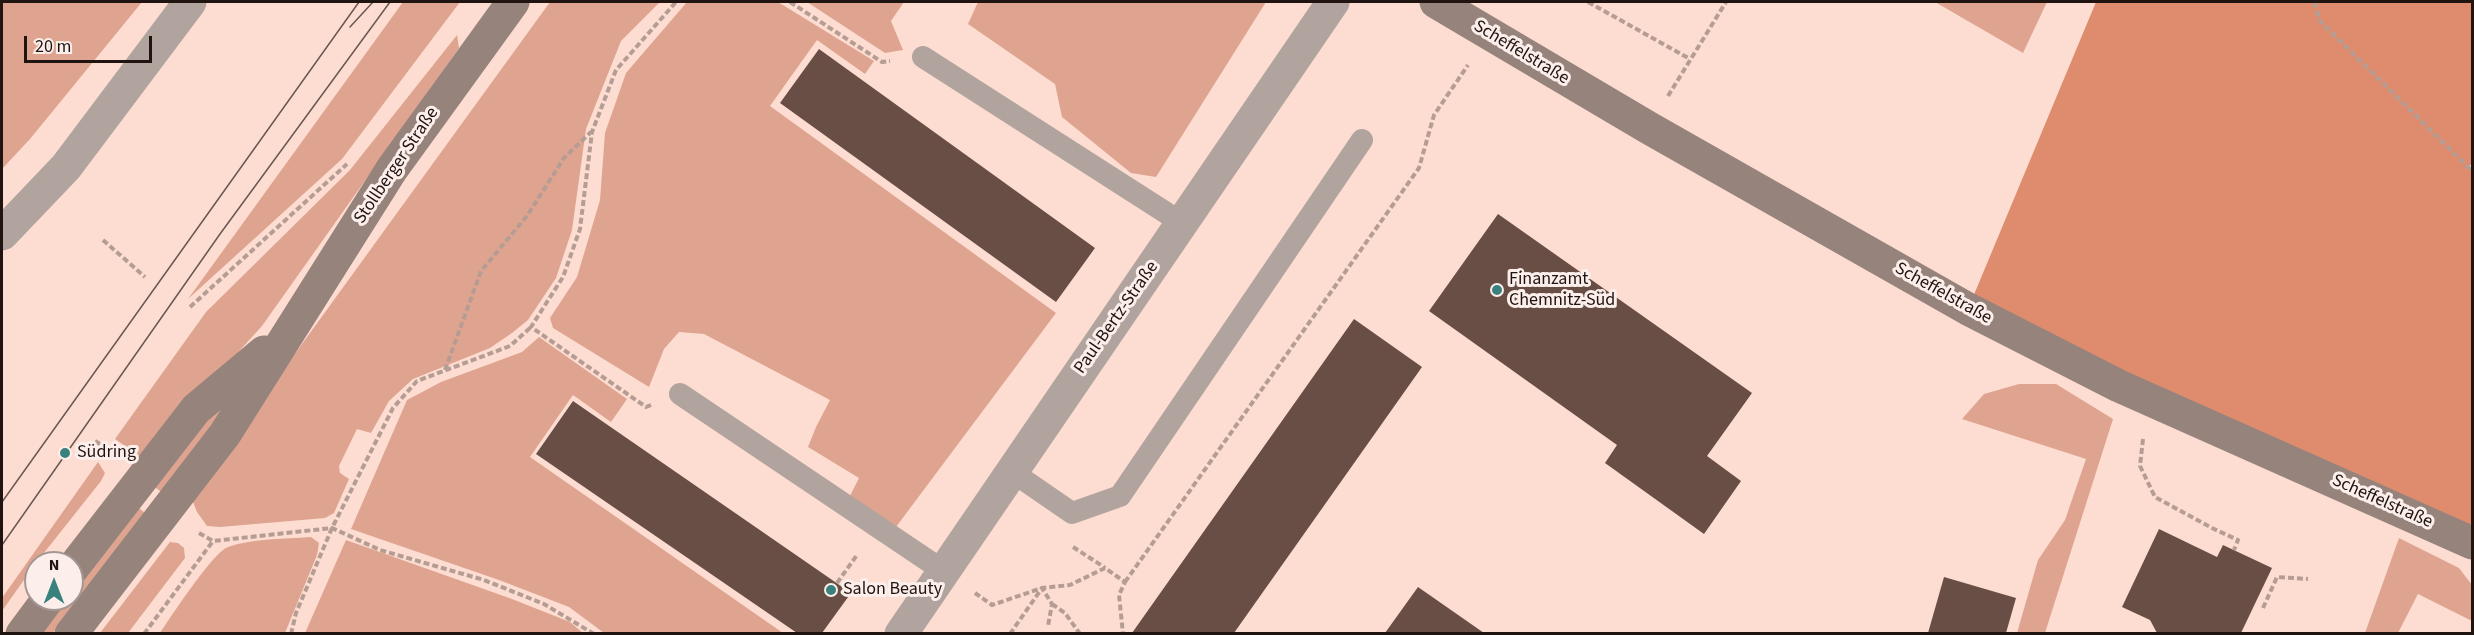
<!DOCTYPE html>
<html>
<head>
<meta charset="utf-8">
<style>
  body { margin:0 }
  #map { position:relative; width:2474px; height:635px; overflow:hidden; background:#fdddd2; font-family:"Source Sans 3",sans-serif }
  canvas { display:block }
  .frame { position:absolute; inset:0; border:3px solid #1f1410; pointer-events:none }
  .north { position:absolute; left:24px; top:551px; width:60px; height:60px; box-sizing:border-box; background:#fcefeb; border:2px solid #a49793; border-radius:50%; rotate:0deg; font-size:16px; font-weight:700; line-height:24px; text-align:center; color:#1f1410 }
  .north::after { content:''; display:block; margin:auto; width:21px; height:27px; background:#39817d; clip-path:polygon(50% 0,100% 100%,50% 72%,0 100%) }
  .scale { position:absolute; left:24px; top:36px; width:128px; height:27px; box-sizing:border-box; border:3px solid #1f1410; border-top:0; padding-left:8px; font-size:18px; line-height:21px; white-space:nowrap; color:#1f1410; -webkit-text-stroke:4px #fcefeb; paint-order:stroke }
</style>
</head>
<body>
<div id="map">
<canvas width="2474" height="635"></canvas>
<div class="frame"></div>
<div class="north">N</div>
<div class="scale">20 m</div>
</div>
<script>
const g = document.querySelector('canvas').getContext('2d');
g.lineJoin = 'round';
function fillPath(path, color) {
  g.fillStyle = color;
  g.fill(path, 'evenodd');
}
function trace(path, color, width, dash) {
  g.strokeStyle = color;
  g.lineWidth = width;
  g.lineCap = dash ? 'butt' : 'round';
  g.setLineDash(dash || []);
  g.stroke(path);
}
function label(font, color, halo, rows, align = 'center') {
  g.font = font + ' "Source Sans 3",sans-serif';
  g.lineWidth = 6;
  g.setLineDash([]);
  g.textBaseline = 'middle';
  g.strokeStyle = halo;
  g.fillStyle = color;
  for (const [text, x, y, turn = 0] of rows) {
    g.save();
    g.translate(x, y);
    g.rotate((+turn || 0) * Math.PI / 180);
    g.textAlign = isNaN(turn) ? turn : align;
    if (halo) g.strokeText(text, 0, 0);
    g.fillText(text, 0, 0);
    g.restore();
  }
}
const green = new Path2D(`
  M 2,2 L 142,2 L 30,139 L 2,169 Z
  M 403,2 L 460,2 L 342,159 L 188,299 Z
  M 550,2 L 660,2 L 621,41 L 586,129 L 572,230 L 556,278 L 528,320 L 512,333 L 490,348 L 413,379 L 389,401 L 371,433 L 357,429 L 339,466 L 340,473 L 349,479 L 334,513 L 325,518 L 220,527 L 207,526 L 197,512 L 191,497 Z
  M 687,2 L 778,2 L 874,61 L 865,74 L 817,40 L 770,106 L 1056,313 L 893,531 L 850,496 L 859,478 L 808,447 L 816,427 L 830,400 L 704,334 L 679,332 L 664,349 L 649,387 L 553,328 L 550,318 L 577,277 L 600,200 L 605,133 L 626,73 Z
  M 807,2 L 904,2 L 891,21 L 903,50 L 885,53 Z
  M 978,2 L 1266,2 L 1156,177 L 1131,173 L 1062,117 L 1055,84 L 968,24 Z
  M 1935,2 L 2047,2 L 2023,53 Z
  M 457,35 L 459,48 L 262,326 L 142,458 L 115,439 L 206,312 L 350,170 Z
  M 539,337 L 627,399 L 611,422 L 573,395 L 530,457 L 783,633 L 604,633 L 569,607 L 499,580 L 351,529 L 407,400 L 441,382 L 522,352 Z
  M 2019,384 L 2056,384 L 2113,419 L 2045,633 L 2017,633 L 2038,560 L 2065,520 L 2086,459 L 1962,419 L 1984,394 Z
  M 223,402 L 224,413 L 163,493 L 150,484 Z
  M 98,462 L 105,473 L 101,481 L 36,563 L 2,611 L 2,598 Z
  M 134,504 L 145,513 L 53,633 L 34,634 L 61,599 L 72,599 L 72,584 Z
  M 311,537 L 319,543 L 317,555 L 285,633 L 160,633 C 171,617 213,552 228,547 C 254,538 284,539 311,537 Z
  M 2399,538 L 2459,568 L 2472,585 L 2472,621 L 2418,594 L 2398,633 L 2365,633 Z
  M 346,540 L 512,599 L 570,622 L 583,633 L 305,633 Z
  M 170,542 L 178,543 L 184,548 L 185,558 L 128,633 L 100,633 Z`);
const forest = new Path2D(`
  M 2096,2 L 2472,2 L 2472,164 L 2469,166 L 2472,171 L 2472,544 L 1968,309 Z`);
const building = new Path2D(`
  M 819,49 L 1095,248 L 1056,302 L 780,103 Z
  M 1498,214 L 1752,393 L 1707,456 L 1741,481 L 1704,534 L 1605,463 L 1617,445 L 1429,311 Z
  M 1354,319 L 1422,367 L 1234,633 L 1132,633 Z
  M 573,401 L 851,593 L 822,633 L 797,633 L 536,454 Z
  M 2159,529 L 2217,557 L 2223,545 L 2272,568 L 2241,633 L 2157,633 L 2150,620 L 2122,607 Z
  M 1944,577 L 2016,598 L 2006,633 L 1928,633 Z
  M 1418,587 L 1484,633 L 1385,633 Z`);
const path = new Path2D(`
  M 790,2 L 882,62 L 890,61
  M 1588,2 L 1690,59
  M 2314,2 L 2320,21 L 2472,171
  M 1668,96 L 1726,2
  M 103,240 L 145,277
  M 190,307 L 347,164
  M 445,370 L 481,271 L 527,216 L 564,158 L 591,132
  M 651,405 L 646,407 L 531,327 L 563,277 L 580,229 L 592,132 L 616,70 L 676,2
  M 2143,439 L 2140,466 L 2155,497 L 2212,528 L 2238,540 L 2234,550
  M 95,441 L 115,454
  M 199,533 L 213,541 L 332,528 L 380,550 L 484,580 L 544,604 L 594,634
  M 1073,547 L 1104,567
  M 1125,582 L 1419,168 L 1434,115 L 1468,65
  M 837,583 L 857,555
  M 975,593 L 992,605 L 1042,588 L 1070,585 L 1105,568 L 1125,582 L 1119,595 L 1123,634
  M 1052,604 L 1065,613 L 1080,634
  M 2263,608 L 2277,577 L 2308,579
  M 144,634 L 213,541
  M 291,634 L 296,613 L 332,528 L 393,408 L 417,381 L 510,346 L 531,327
  M 1010,634 L 1042,588 L 1052,604 L 1048,626`);
const service = new Path2D(`
  M 923,57 L 1182,223
  M 680,394 L 942,570
  M 1011,471 L 1072,513 L 1120,496 L 1362,140`);
const minor = new Path2D(`
  M 2,234 L 66,167 L 190,2
  M 901,634 L 1333,2`);
const secondary = new Path2D(`
  M 1436,2 L 1649,128 L 1968,309 L 2119,386 L 2472,543
  M 72,569 L 196,409 L 264,352
  M 22,634 L 48,599
  M 71,634 L 225,434 L 392,169 L 513,2`);
const tram = new Path2D(`
  M 350,27 L 373,2
  M 2,502 L 359,2
  M 2,545 L 220,234 L 390,2`);
const markers = [
  [1497,290,6,"#39817d"],
  [65,453,6,"#39817d"],
  [831,590,6,"#39817d"]
];
const streetNames = [
  ["Scheffelstraße",1521,53,31],
  ["Stollberger Straße",397,166,-56],
  ["Scheffelstraße",1943,294,29],
  ["Paul-Bertz-Straße",1117,318,-55],
  ["Scheffelstraße",2382,502,24]
];
const poiNames = [
  ["Finanzamt",1509,280],
  ["Chemnitz-Süd",1509,301],
  ["Südring",77,453],
  ["Salon Beauty",843,590]
];
fillPath(green, '#dfa490');
fillPath(forest, '#de8b6e');
fillPath(building, '#684e45');
trace(path, '#b69d94', 4, [6, 3]);
trace(service, '#b1a39e', 22);
trace(minor, '#b1a39e', 33);
trace(secondary, '#96837c', 33);
trace(tram, '#695751', 1.5);
for (const [x, y, r, color] of markers) {
  const dot = new Path2D();
  dot.arc(x, y, r, 0, 2 * Math.PI);
  g.fillStyle = color;
  g.fill(dot);
  trace(dot, '#fcefeb', 2);
}
label('18px', '#1f1410', '#fcefeb', streetNames);
label('18px', '#1f1410', '#fcefeb', poiNames, 'left');
</script>
</body>
</html>
